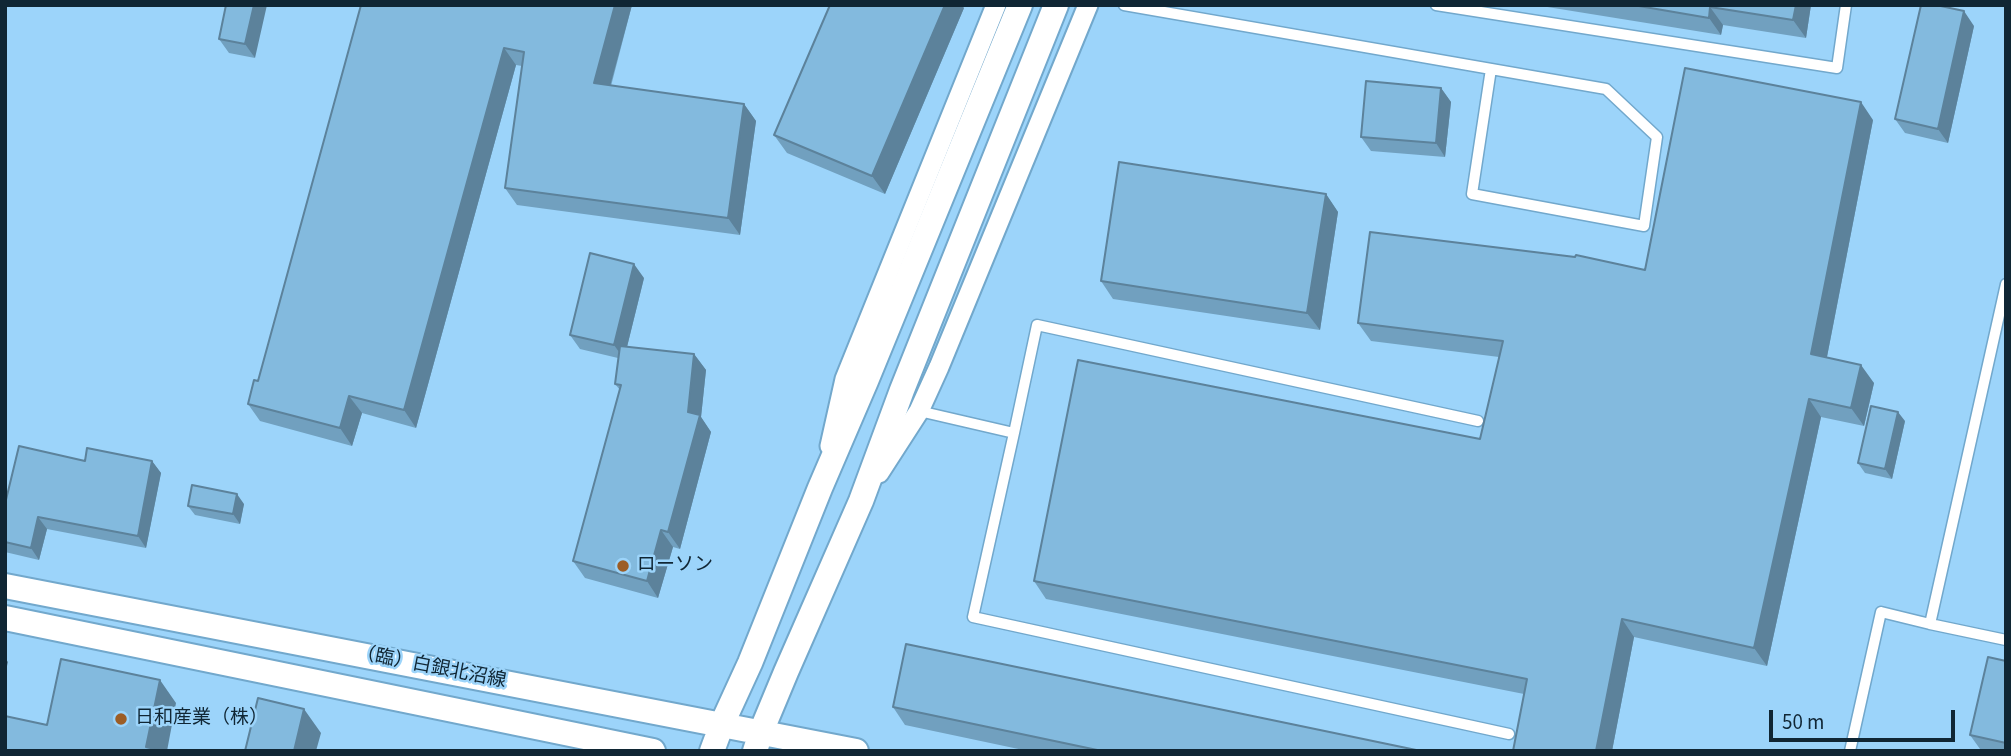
<!DOCTYPE html>
<html>
<head>
<meta charset="utf-8">
<style>
  body { margin:0 }
  #map { position:relative; width:2011px; height:756px; overflow:hidden; background:#9cd4fa; font-family:"Source Sans 3",sans-serif }
  canvas { display:block }
  .frame { position:absolute; inset:0; border:7px solid #102634; pointer-events:none }
  .scale { position:absolute; left:1769px; top:710px; width:186px; height:32px; box-sizing:border-box; border:4px solid #102634; border-top:0; padding-left:9px; font-size:21px; line-height:24px; white-space:nowrap; color:#102634; -webkit-text-stroke:5px #9cd4fa; paint-order:stroke }
</style>
</head>
<body>
<div id="map">
<canvas width="2011" height="756"></canvas>
<div class="frame"></div>
<div class="scale">50 m</div>
</div>
<script>
const g = document.querySelector('canvas').getContext('2d');
g.lineJoin = 'round';
function trace(path, color, width, dash) {
  g.strokeStyle = color;
  g.lineWidth = width;
  g.lineCap = dash ? 'butt' : 'round';
  g.setLineDash(dash || []);
  g.stroke(path);
}
function fillPath(path, color) {
  g.fillStyle = color;
  g.fill(path, 'evenodd');
}
function label(font, color, halo, rows, align = 'center') {
  g.font = font + ' "Source Sans 3","Noto Sans JP",sans-serif';
  g.lineWidth = 5;
  g.setLineDash([]);
  g.textBaseline = 'middle';
  g.strokeStyle = halo;
  g.fillStyle = color;
  for (const [text, x, y, turn = 0] of rows) {
    g.save();
    g.translate(x, y);
    g.rotate((+turn || 0) * Math.PI / 180);
    g.textAlign = isNaN(turn) ? turn : align;
    if (halo) g.strokeText(text, 0, 0);
    g.fillText(text, 0, 0);
    g.restore();
  }
}
const service = new Path2D(`
  M 1124,5 L 1606,89 L 1657,137 L 1644,226 L 1472,194 L 1491,69
  M 1436,5 L 1837,68 L 1846,5
  M 2006,284 L 1930,624 L 2006,640
  M 919,411 L 1014,433 L 973,617 L 1509,734
  M 1014,433 L 1037,325 L 1478,421
  M 1850,751 L 1881,612 L 1930,624`);
const minor = new Path2D(`
  M 830,446 L 845,379 L 996,5
  M 879,473 L 919,411 L 939,367 L 1088,5`);
const tertiary = new Path2D(`
  M 5,586 L 856,751
  M 5,618 L 653,751
  M 712,751 L 722,724 L 750,663 L 820,488 L 866,381 L 1020,5
  M 755,751 L 761,732 L 786,672 L 861,501 L 902,390 L 1056,5`);
const wall = new Path2D(`
  M 226,5 L 255,58 L 229,53 L 219,39 Z
  M 361,5 L 632,5 L 611,86 L 744,104 L 756,121 L 740,235 L 517,205 L 505,188 L 522,66 L 516,65 L 416,428 L 362,413 L 352,446 L 260,421 L 248,404 L 258,381 Z
  M 1535,5 L 1811,5 L 1806,38 L 1723,25 L 1721,35 Z
  M 964,8 L 885,194 L 787,153 L 774,135 Z
  M 1974,26 L 1948,143 L 1905,133 L 1895,119 Z
  M 1441,88 L 1451,102 L 1445,157 L 1371,151 L 1361,137 Z
  M 1873,120 L 1827,357 L 1874,383 L 1864,426 L 1821,417 L 1767,666 L 1634,637 L 1612,751 L 1513,751 L 1524,694 L 1046,599 L 1034,581 L 1480,439 L 1499,357 L 1371,341 L 1358,323 L 1645,270 Z
  M 1326,194 L 1338,212 L 1320,330 L 1113,299 L 1101,281 Z
  M 644,278 L 627,347 L 694,354 L 706,370 L 701,417 L 711,432 L 680,549 L 673,547 L 658,598 L 585,578 L 573,561 L 620,390 L 615,384 L 618,358 L 580,349 L 570,335 Z
  M 1905,421 L 1892,479 L 1865,473 L 1858,463 Z
  M 85,461 L 152,461 L 161,473 L 146,548 L 47,529 L 39,560 L 5,552 L 5,504 Z
  M 244,504 L 240,524 L 195,515 L 188,506 Z
  M 2006,661 L 2006,751 L 1986,751 L 1980,749 L 1970,735 Z
  M 893,707 L 1421,751 L 1028,751 L 905,725 Z`);
const shadedWall = new Path2D(`
  M 254,5 L 267,5 L 255,58 L 245,44 Z
  M 615,5 L 632,5 L 606,101 L 594,83 Z
  M 945,5 L 962,5 L 964,8 L 885,194 L 872,176 Z
  M 1796,5 L 1811,5 L 1806,38 L 1793,20 Z
  M 1710,7 L 1723,25 L 1721,35 L 1709,18 Z
  M 1964,11 L 1974,26 L 1948,143 L 1938,129 Z
  M 504,48 L 516,65 L 416,428 L 404,410 Z
  M 1441,88 L 1451,102 L 1445,157 L 1436,143 Z
  M 1861,102 L 1873,120 L 1824,372 L 1811,354 Z
  M 744,104 L 756,121 L 740,235 L 728,218 Z
  M 1326,194 L 1338,212 L 1320,330 L 1307,313 Z
  M 634,264 L 644,278 L 624,359 L 614,345 Z
  M 694,354 L 706,370 L 701,417 L 711,432 L 680,549 L 668,532 L 688,412 Z
  M 1861,365 L 1874,383 L 1864,426 L 1851,408 Z
  M 349,396 L 362,413 L 352,446 L 340,428 Z
  M 1809,399 L 1821,417 L 1767,666 L 1754,648 Z
  M 1898,412 L 1905,421 L 1892,479 L 1885,469 Z
  M 152,461 L 161,473 L 146,548 L 138,536 Z
  M 237,494 L 244,504 L 240,524 L 233,514 Z
  M 38,517 L 47,529 L 39,560 L 31,548 Z
  M 661,530 L 673,547 L 658,598 L 647,581 Z
  M 1622,619 L 1634,637 L 1612,751 L 1596,751 Z
  M 5,658 L 8,662 L 5,674 Z
  M 160,680 L 176,703 L 167,751 L 149,751 L 146,747 Z
  M 304,709 L 321,733 L 316,751 L 294,751 Z`);
const building = new Path2D(`
  M 226,5 L 254,5 L 245,44 L 219,39 Z
  M 361,5 L 615,5 L 594,83 L 744,104 L 728,218 L 505,188 L 524,52 L 504,48 L 404,410 L 349,396 L 340,428 L 248,404 L 254,380 L 258,381 Z
  M 830,5 L 945,5 L 872,176 L 774,135 Z
  M 1633,5 L 1796,5 L 1793,20 L 1710,7 L 1709,18 Z
  M 1921,5 L 1936,5 L 1964,11 L 1938,129 L 1895,119 Z
  M 1685,68 L 1861,102 L 1811,354 L 1861,365 L 1851,408 L 1809,399 L 1754,648 L 1622,619 L 1596,751 L 1513,751 L 1527,679 L 1034,581 L 1078,360 L 1480,439 L 1503,341 L 1358,323 L 1370,232 L 1575,257 L 1576,255 L 1645,270 Z
  M 1366,81 L 1441,88 L 1436,143 L 1361,137 Z
  M 1119,162 L 1326,194 L 1307,313 L 1101,281 Z
  M 590,253 L 634,264 L 614,345 L 570,335 Z
  M 620,346 L 694,354 L 688,412 L 700,415 L 668,532 L 661,530 L 647,581 L 573,561 L 621,385 L 615,384 Z
  M 1871,406 L 1898,412 L 1885,469 L 1858,463 Z
  M 19,446 L 85,461 L 87,448 L 152,461 L 138,536 L 38,517 L 31,548 L 5,542 L 5,504 Z
  M 192,485 L 237,494 L 233,514 L 188,506 Z
  M 906,644 L 1421,751 L 1102,751 L 893,707 Z
  M 1988,657 L 2006,661 L 2006,743 L 1970,735 Z
  M 61,659 L 160,680 L 146,747 L 163,751 L 5,751 L 5,716 L 47,725 Z
  M 258,698 L 304,709 L 294,751 L 245,751 Z`);
const markers = [
  [623,566,7,"#9c5d25"],
  [121,719,7,"#9c5d25"]
];
const poiNames = [
  ["ローソン",637,566],
  ["日和産業（株）",135,719]
];
const streetNames = [
  ["（臨）白銀北沼線",431,668,11]
];
trace(service, '#72a8cc', 13);
trace(minor, '#72a8cc', 23);
trace(tertiary, '#72a8cc', 28);
trace(service, '#fff', 10);
trace(minor, '#fff', 19);
trace(tertiary, '#fff', 24);
fillPath(wall, '#71a0bf');
fillPath(shadedWall, '#5c829b');
fillPath(building, '#83bade');
trace(building, '#5c829b', 2);
for (const [x, y, r, color] of markers) {
  const dot = new Path2D();
  dot.arc(x, y, r, 0, 2 * Math.PI);
  g.fillStyle = color;
  g.fill(dot);
  trace(dot, '#9cd4fa', 2.5);
}
label('19px', '#102634', '#9cd4fa', poiNames, 'left');
label('19px', '#102634', '#9cd4fa', streetNames);
</script>
</body>
</html>
